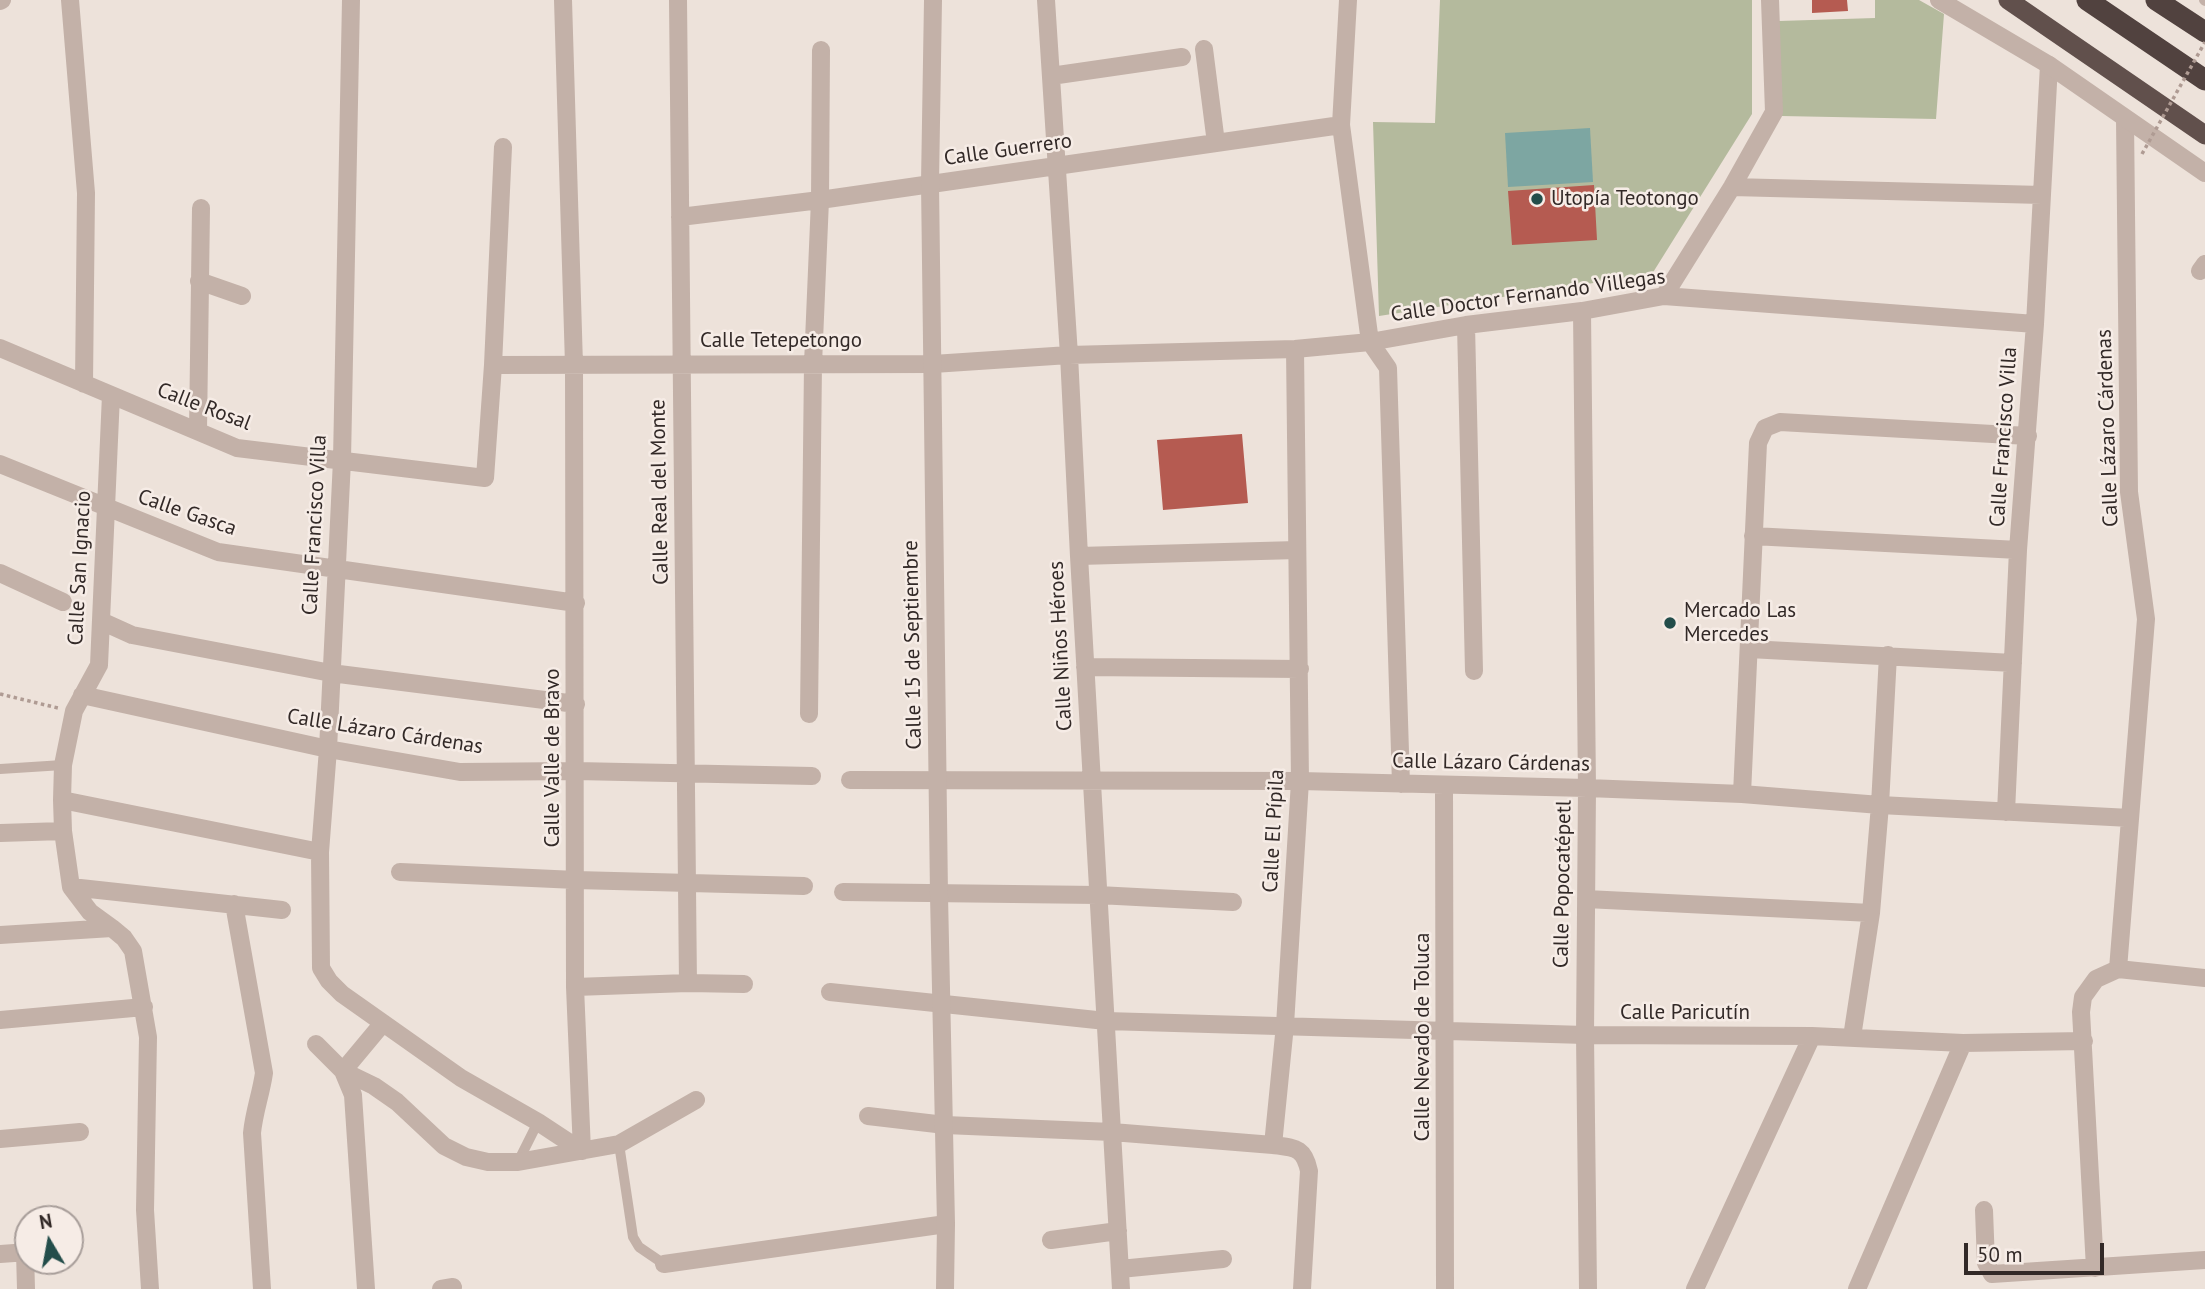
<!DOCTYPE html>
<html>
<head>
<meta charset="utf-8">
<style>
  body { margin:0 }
  #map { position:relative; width:2205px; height:1289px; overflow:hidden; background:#ede2da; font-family:"PT Sans",sans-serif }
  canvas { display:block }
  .north { position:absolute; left:14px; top:1205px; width:70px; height:70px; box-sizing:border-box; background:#f6ece6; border:2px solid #a89e9a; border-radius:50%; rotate:350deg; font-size:19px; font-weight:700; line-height:28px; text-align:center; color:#322927 }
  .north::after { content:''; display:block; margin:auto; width:24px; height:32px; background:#234d4a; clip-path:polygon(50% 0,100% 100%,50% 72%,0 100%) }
  .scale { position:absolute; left:1964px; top:1243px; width:140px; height:32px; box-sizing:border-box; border:4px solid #322927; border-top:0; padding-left:9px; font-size:21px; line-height:24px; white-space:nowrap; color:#322927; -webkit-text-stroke:5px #f6ece6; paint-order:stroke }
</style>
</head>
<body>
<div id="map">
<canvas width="2205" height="1289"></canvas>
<div class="north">N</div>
<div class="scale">50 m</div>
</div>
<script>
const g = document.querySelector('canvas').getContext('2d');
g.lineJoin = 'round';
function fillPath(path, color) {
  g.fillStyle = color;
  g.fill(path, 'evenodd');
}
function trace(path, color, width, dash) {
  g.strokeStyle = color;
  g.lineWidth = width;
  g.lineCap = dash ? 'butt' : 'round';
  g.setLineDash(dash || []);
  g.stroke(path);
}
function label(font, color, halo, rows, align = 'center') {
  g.font = font + ' "PT Sans",sans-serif';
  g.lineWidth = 5;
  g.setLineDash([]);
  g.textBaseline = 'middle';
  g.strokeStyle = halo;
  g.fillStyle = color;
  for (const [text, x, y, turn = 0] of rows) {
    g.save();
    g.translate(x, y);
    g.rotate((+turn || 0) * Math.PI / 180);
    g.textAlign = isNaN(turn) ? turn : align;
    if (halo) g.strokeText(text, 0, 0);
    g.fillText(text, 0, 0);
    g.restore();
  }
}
const green = new Path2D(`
  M 1440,0 L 1752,0 L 1752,114 L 1652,274 L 1379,316 L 1373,122 L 1435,123 Z
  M 1875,0 L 1919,0 L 1944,14 L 1936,119 L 1781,116 L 1779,21 L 1875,18 Z`);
const water = new Path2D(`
  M 1590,128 L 1593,182 L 1508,187 L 1505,133 Z`);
const building = new Path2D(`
  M 1812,0 L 1847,0 L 1848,11 L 1812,13 Z
  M 1594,185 L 1597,240 L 1512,245 L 1508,191 Z
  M 1242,434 L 1248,503 L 1163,510 L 1157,440 Z`);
const path = new Path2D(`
  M 0,694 L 58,708`);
const service = new Path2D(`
  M 2204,0 L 2205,1
  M 0,769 L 63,765
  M 619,1144 L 633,1237 L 639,1247 L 664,1264
  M 518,1162 L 538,1122`);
const minor = new Path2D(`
  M 70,0 L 86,193 L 84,384
  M 351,0 L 342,460 L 328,749 L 320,852 L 321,968 L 329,981 L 342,994 L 461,1078 L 538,1122 L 582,1151
  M 563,0 L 574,365 L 575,987 L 582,1151
  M 678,0 L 688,983
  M 1046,0 L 1069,355 L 1079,556 L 1121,1289
  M 1348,0 L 1341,125 L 1370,342 L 1388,368 L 1401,784
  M 1204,49 L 1216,143
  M 1051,76 L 1182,57
  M 1732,187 L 2042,195
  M 680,217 L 820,200 L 1341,125
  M 2200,271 L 2205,264
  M 199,281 L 242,296
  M 1664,296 L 1732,187 L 1774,112 L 1770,0
  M 1582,311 L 1587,788 L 1585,1035 L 1588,1289
  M 1466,325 L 1474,671
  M 0,348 L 237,448 L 485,478 L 493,365 L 503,147
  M 1295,349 L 1300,781 L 1285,1025 L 1273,1145 C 1295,1148 1304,1147 1309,1171 L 1302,1289
  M 493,365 L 933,364 L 1069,355 L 1295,349 L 1370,342 L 1466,325 L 1582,311 L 1664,296 L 2035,324
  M 111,395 L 99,665 L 74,711 L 63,765 L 62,800 L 63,831 L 71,887 L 90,912 L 112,928
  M 198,431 L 201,208
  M 0,464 L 218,552 L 576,603
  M 1753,536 L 2018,550
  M 1079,556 L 1297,550
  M 0,573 L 63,602
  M 101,621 L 132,635 L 331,673 L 576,704
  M 1749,649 L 2013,663
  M 1085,667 L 1300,669
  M 82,695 L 328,749 L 460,772 L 576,771 L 812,776
  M 809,714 L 813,364 L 820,200 L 821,50
  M 850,780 L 1300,781 L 1587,788 L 1742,794 L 1880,805 L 2130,818
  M 1444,785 L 1445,1289
  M 1742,794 L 1758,443 L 1765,428 L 1780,422 L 2028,436
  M 62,800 L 320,852
  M 2006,812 L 2018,550 L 2035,324 L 2049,65
  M 0,833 L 63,831
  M 400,872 L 576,880 L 804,886
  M 71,887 L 282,910
  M 843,892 L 1098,895 L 1233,902
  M 1586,899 L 1871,913
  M 234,904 L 264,1073 C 261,1094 254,1112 252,1133 L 262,1289
  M 0,935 L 112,928 L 124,938 L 133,951 L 148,1037 L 145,1210 L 150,1289
  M 2118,969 L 2146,619 L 2129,492 L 2125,119
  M 575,987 L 688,983 L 744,984
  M 830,992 L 1106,1021 L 1585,1035 L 1812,1036 L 1963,1043 L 2084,1041
  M 0,1020 L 144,1007
  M 1852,1037 L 1871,913 L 1880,805 L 1888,655
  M 316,1044 L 343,1071 L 374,1086 L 397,1102 L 444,1146 L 466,1157 L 488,1162 L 518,1162 L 619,1144 L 696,1100
  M 343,1071 L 353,1095 L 366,1289
  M 343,1071 L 383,1023
  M 868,1116 L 945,1125 L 1112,1132 L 1273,1145
  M 0,1139 L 80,1132
  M 1984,1210 L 1986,1263 L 1992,1274 L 2205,1260
  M 1051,1240 L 1118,1231
  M 25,1252 L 26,1289
  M 0,1254 L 28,1252
  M 664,1264 L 946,1224
  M 2095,1268 L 2081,1012 L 2083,997 L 2096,979 L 2118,969 L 2205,978
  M 1120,1269 L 1223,1259
  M 441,1289 L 453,1287
  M 1695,1289 L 1812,1036
  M 1857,1289 L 1963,1043`);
const tertiary = new Path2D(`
  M 933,0 L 930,183 L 939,895 L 946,1224 L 945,1289
  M 1939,0 L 2049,65 L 2205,173
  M 0,1 L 2,0`);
const trunk = new Path2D(`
  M 2008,0 L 2205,135`);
const motorway = new Path2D(`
  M 2087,0 L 2205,80
  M 2156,0 L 2205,32`);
const pathBridge = new Path2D(`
  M 2142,154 L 2205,42`);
const markers = [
  [1537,199,7,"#234d4a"],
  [1670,623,7,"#234d4a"]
];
const streetNames = [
  ["Calle Guerrero",1008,150,-8],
  ["Calle Doctor Fernando Villegas",1528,296,-8],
  ["Calle Tetepetongo",781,341],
  ["Calle Rosal",204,407,21],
  ["Calle Lázaro Cárdenas",2108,428,-92],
  ["Calle Francisco Villa",2004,437,-86],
  ["Calle Real del Monte",660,492,-91],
  ["Calle Gasca",187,513,19],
  ["Calle Francisco Villa",315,525,-87],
  ["Calle San Ignacio",80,568,-87],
  ["Calle 15 de Septiembre",913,645,-91],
  ["Calle Niños Héroes",1061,646,-93],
  ["Calle Lázaro Cárdenas",385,732,9],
  ["Calle Valle de Bravo",553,758,-90],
  ["Calle Lázaro Cárdenas",1491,763,1],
  ["Calle El Pípila",1274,831,-87],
  ["Calle Popocatépetl",1563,884,-89],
  ["Calle Paricutín",1685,1013],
  ["Calle Nevado de Toluca",1423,1037,-90]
];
const poiNames = [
  ["Utopía Teotongo",1551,199],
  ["Mercado Las",1684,611],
  ["Mercedes",1684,635]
];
fillPath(green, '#b4ba9d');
fillPath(water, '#7da6a2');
fillPath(building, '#b55b51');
trace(path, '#af9b93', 3.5, [3.5, 3.5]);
trace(service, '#c3b1a8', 10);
trace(minor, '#c3b1a8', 18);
trace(tertiary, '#c3b1a8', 18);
trace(trunk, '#61504c', 19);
trace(motorway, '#51423f', 21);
trace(pathBridge, '#af9b93', 3.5, [3.5, 3.5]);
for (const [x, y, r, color] of markers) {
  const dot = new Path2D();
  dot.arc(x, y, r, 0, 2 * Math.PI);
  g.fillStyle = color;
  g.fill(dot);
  trace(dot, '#f6ece6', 2.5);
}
label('21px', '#322927', '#f6ece6', streetNames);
label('21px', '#322927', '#f6ece6', poiNames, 'left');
</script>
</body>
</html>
